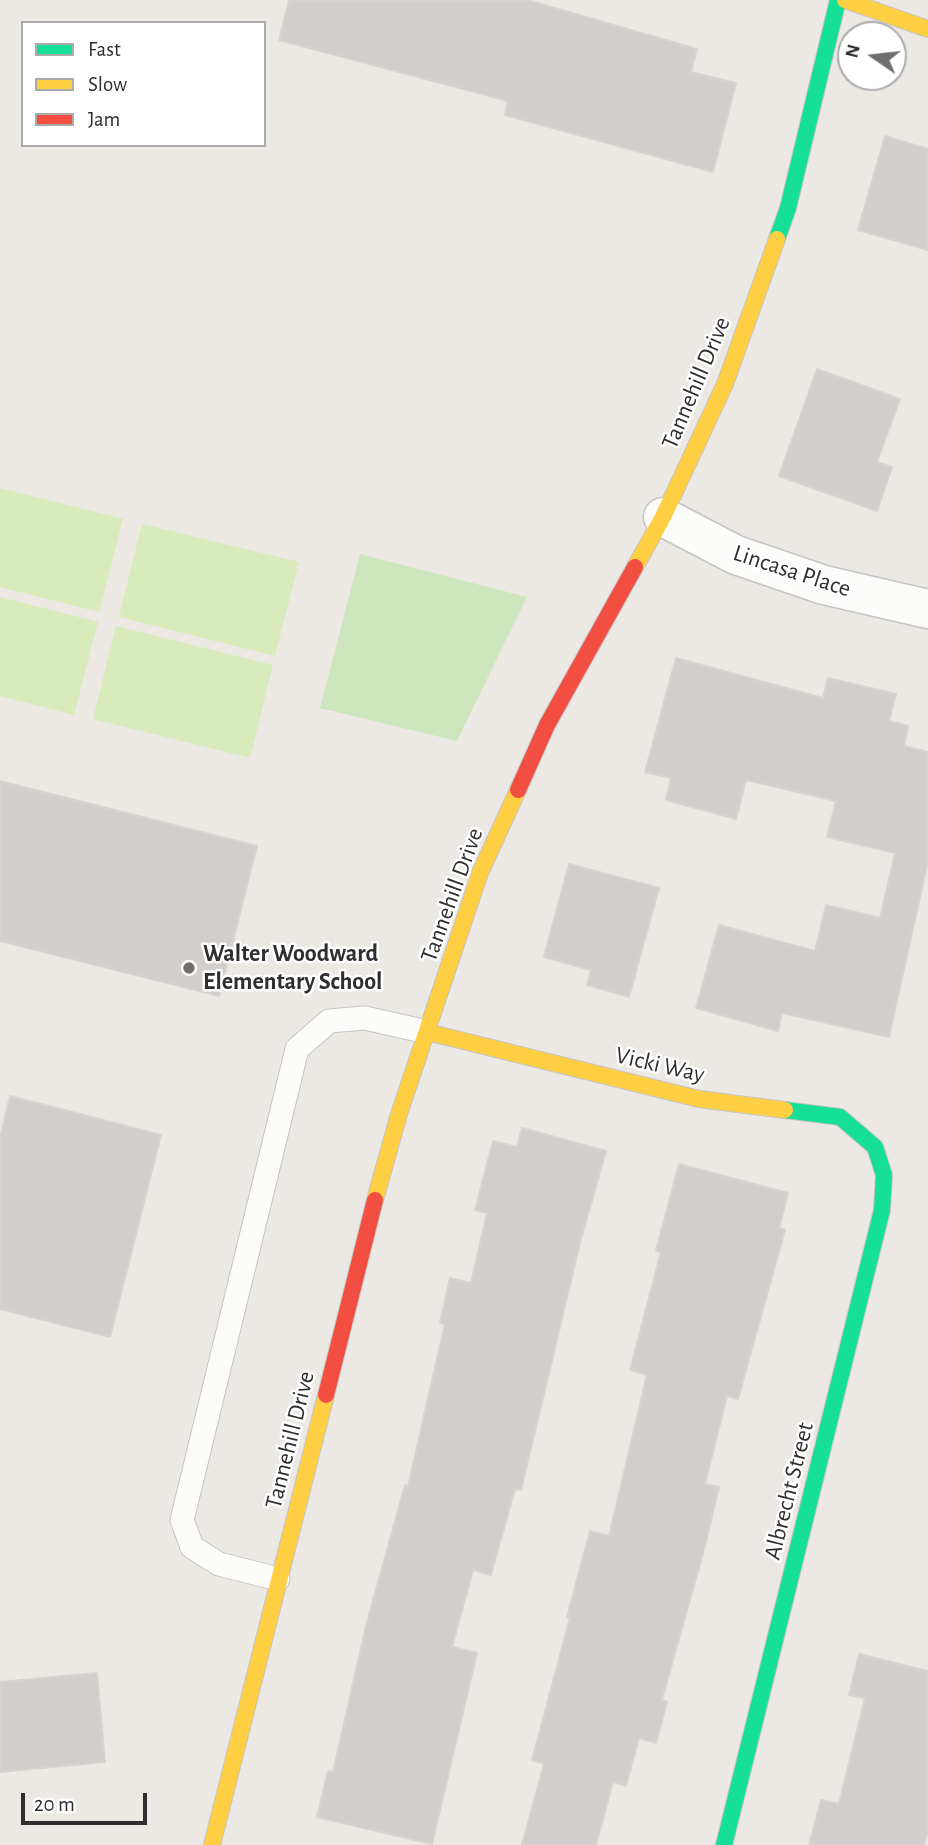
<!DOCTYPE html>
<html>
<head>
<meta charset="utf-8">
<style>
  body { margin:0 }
  #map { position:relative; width:928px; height:1845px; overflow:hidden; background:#ece8e4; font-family:"Alegreya Sans",sans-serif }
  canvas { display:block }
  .legend { position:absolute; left:21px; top:21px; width:245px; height:126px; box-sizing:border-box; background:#fff; border:2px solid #ababab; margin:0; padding:9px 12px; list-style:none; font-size:21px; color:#2e2e2e }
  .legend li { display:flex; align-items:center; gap:14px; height:35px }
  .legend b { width:35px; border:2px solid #ababab }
  .north { position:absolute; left:837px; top:21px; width:70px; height:70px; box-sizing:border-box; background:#fff; border:2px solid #ababab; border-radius:50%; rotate:284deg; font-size:19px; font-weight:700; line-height:28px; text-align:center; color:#2e2e2e }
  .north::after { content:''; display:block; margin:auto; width:24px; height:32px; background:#706f6e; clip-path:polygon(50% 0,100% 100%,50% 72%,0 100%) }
  .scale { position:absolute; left:21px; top:1793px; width:126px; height:32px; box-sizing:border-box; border:4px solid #2e2e2e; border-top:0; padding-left:9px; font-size:21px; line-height:24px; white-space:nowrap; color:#2e2e2e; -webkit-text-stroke:5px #fff; paint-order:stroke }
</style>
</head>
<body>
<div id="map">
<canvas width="928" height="1845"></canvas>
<ul class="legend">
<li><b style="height:9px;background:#16e098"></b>Fast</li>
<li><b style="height:9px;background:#ffcf43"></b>Slow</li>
<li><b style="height:9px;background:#f24e42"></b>Jam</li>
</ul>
<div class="north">N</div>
<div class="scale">20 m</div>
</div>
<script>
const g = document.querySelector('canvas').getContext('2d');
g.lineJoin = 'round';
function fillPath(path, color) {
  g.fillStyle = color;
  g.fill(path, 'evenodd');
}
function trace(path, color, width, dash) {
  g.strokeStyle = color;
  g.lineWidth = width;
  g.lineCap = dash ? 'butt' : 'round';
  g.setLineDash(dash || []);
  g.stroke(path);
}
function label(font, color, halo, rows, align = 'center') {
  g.font = font + ' "Alegreya Sans",sans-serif';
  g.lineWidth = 5;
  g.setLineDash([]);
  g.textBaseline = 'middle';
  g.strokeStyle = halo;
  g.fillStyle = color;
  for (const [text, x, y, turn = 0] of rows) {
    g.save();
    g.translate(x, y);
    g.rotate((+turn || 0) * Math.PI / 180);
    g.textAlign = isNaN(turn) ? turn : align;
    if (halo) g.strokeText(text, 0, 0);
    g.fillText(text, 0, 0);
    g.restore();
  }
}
const green = new Path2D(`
  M 360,554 L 527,597 L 457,741 L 320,708 Z`);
const pitch = new Path2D(`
  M 0,488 L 123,519 L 99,612 L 0,587 Z
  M 142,524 L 299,562 L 275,656 L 119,617 Z
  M 0,597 L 98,622 L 74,715 L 0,696 Z
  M 116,626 L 273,665 L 250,758 L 93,719 Z`);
const building = new Path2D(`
  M 289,0 L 527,0 L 697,49 L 691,72 L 736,83 L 713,172 L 505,115 L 508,101 L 279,40 Z
  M 885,136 L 928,149 L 928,250 L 858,230 Z
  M 817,369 L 900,399 L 877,462 L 892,467 L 877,511 L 779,476 Z
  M 676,658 L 823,698 L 828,678 L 896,694 L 889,721 L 908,726 L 904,746 L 928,752 L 928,861 L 889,1037 L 782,1013 L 778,1031 L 696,1008 L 719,925 L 815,951 L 826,905 L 880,918 L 895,853 L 827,837 L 836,801 L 746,780 L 736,819 L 666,800 L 671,778 L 645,772 Z
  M 0,781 L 257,846 L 219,996 L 0,941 Z
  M 569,864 L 659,888 L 629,997 L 587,985 L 591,970 L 544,957 Z
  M 10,1096 L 161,1135 L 110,1337 L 0,1309 L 0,1138 Z
  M 522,1128 L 606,1151 L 580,1243 L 521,1490 L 515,1489 L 491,1575 L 473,1570 L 452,1647 L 477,1653 L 432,1844 L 317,1817 L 328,1771 L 333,1772 L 366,1626 L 405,1485 L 408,1486 L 445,1324 L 440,1323 L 450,1278 L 471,1283 L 487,1213 L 475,1210 L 493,1141 L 517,1147 Z
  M 679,1164 L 788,1193 L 779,1228 L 785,1230 L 738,1399 L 727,1396 L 705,1484 L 719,1487 L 705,1546 L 662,1700 L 667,1702 L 656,1743 L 639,1738 L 626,1786 L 613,1782 L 596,1845 L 522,1845 L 544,1764 L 532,1760 L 570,1618 L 567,1617 L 590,1531 L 609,1536 L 647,1375 L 630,1370 L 661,1252 L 656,1251 Z
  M 859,1654 L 928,1671 L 928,1831 L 924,1845 L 809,1845 L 821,1800 L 839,1804 L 865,1698 L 849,1695 Z
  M 97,1673 L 105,1762 L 0,1772 L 0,1682 Z`);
const lane = new Path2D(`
  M 278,1579 L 219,1564 L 192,1547 L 182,1520 L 297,1049 L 329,1021 L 365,1018 L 427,1032`);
const street = new Path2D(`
  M 663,517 L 736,555 L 824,585 L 928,609`);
const fast = new Path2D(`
  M 777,239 L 788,208 L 838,0
  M 724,1845 L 882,1210 L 884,1175 L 875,1147 L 840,1117 L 785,1110`);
const slow = new Path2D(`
  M 845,0 L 928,29
  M 635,567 L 663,517 L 725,384 L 777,239
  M 427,1032 L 699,1099 L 785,1110
  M 375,1200 L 399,1114 L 480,873 L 518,790
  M 212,1845 L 326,1395`);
const jam = new Path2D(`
  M 518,790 L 547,725 L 635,567
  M 326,1395 L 375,1200`);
const markers = [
  [189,968,7,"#706f6e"]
];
const streetNames = [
  ["Tannehill Drive",696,383,-67],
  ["Lincasa Place",792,571,18],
  ["Tannehill Drive",452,895,-70],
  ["Vicki Way",660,1065,13],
  ["Tannehill Drive",290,1440,-76],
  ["Albrecht Street",789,1491,-76]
];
const poiNames = [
  ["Walter Woodward",203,954],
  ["Elementary School",203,982]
];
fillPath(green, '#cee6be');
fillPath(pitch, '#d9eabb');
fillPath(building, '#d1cecb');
trace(building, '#d7d4d0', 2);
trace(lane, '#c5c4c5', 25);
trace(street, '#c5c4c5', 41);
trace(fast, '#c5c4c5', 18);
trace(slow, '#c5c4c5', 18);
trace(jam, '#c5c4c5', 18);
trace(lane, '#fcfcfb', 23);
trace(street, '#fcfcfb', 38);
trace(fast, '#16e098', 16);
trace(slow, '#ffcf43', 16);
trace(jam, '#f24e42', 16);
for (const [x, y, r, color] of markers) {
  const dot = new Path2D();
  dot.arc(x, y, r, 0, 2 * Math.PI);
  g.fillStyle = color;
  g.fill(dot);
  trace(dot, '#fff', 2.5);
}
label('24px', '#2e2e2e', '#fff', streetNames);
label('bold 24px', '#2e2e2e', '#fff', poiNames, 'left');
</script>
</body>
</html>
